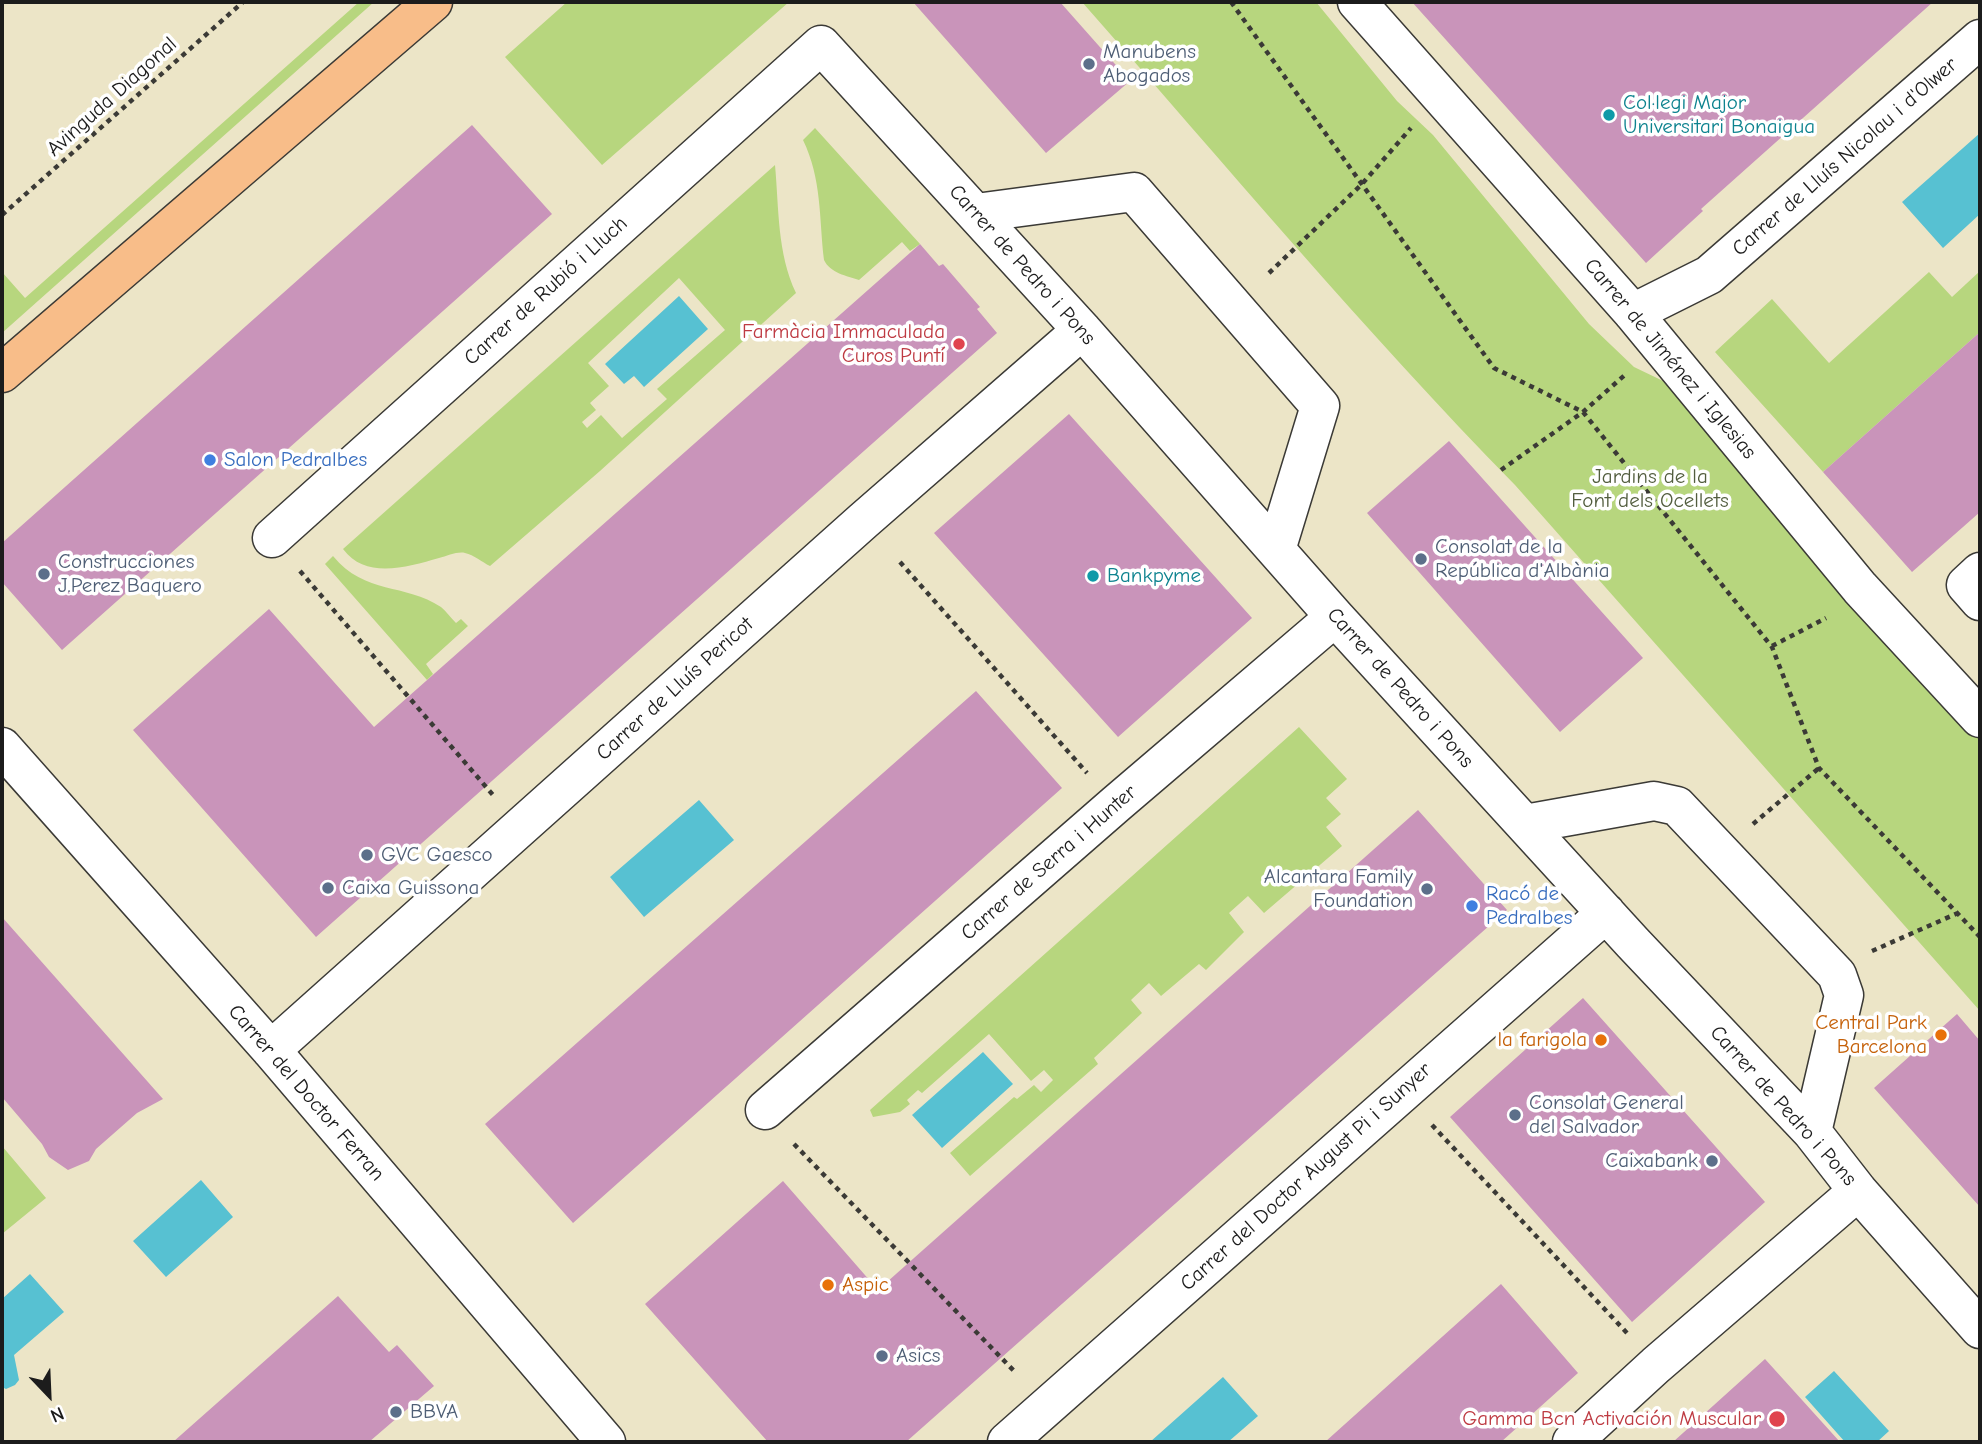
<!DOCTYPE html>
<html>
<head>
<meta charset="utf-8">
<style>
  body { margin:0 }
  #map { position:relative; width:1982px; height:1444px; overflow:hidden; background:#ece5c7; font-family:"Comic Neue",sans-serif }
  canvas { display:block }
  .frame { position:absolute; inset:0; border:4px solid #1c1c1c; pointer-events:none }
  .north { position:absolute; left:14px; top:1360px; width:70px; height:70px; -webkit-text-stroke:5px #fff; paint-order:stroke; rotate:157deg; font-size:19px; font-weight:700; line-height:28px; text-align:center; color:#1c1c1c }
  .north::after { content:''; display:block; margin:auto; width:24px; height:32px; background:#1c1c1c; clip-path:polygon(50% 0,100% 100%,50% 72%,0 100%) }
</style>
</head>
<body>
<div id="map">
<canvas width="1982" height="1444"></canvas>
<div class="frame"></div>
<div class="north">N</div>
</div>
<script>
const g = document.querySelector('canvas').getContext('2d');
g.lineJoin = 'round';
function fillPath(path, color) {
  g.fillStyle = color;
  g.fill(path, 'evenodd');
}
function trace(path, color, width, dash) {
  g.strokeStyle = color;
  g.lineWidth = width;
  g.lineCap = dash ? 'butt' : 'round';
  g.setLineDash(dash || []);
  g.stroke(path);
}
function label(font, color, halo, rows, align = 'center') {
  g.font = font + ' "Comic Neue",sans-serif';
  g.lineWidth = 7;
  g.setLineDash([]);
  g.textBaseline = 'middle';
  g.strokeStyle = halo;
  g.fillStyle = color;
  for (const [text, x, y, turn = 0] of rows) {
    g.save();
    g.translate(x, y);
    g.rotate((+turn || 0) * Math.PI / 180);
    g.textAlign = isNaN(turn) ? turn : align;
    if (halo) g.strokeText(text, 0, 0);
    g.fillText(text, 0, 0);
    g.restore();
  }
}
const green = new Path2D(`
  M 359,2 L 374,2 L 2,333 L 2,272 L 25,298 Z
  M 567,2 L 789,2 L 602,165 L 505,57 Z
  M 1082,2 L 1316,2 L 1397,101 L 1433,135 L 1589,324 L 1634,367 L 1707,402 L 1980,718 L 1980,1011 L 1515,485 C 1364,331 1225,164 1082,2 Z
  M 815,128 L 920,244 L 910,251 L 902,242 L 859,280 C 847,276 830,273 824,260 C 819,218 822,179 803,140 Z
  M 775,165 C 779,208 777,253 796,293 L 600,471 L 490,566 C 482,562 474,555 465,553 C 458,551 447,556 439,558 C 407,567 366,580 343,549 ZM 679,278 L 725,330 L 657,389 L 667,399 L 622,438 L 601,415 L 587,428 L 582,422 L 596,410 L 590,403 L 609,386 L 588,363 Z
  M 1980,271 L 1980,332 L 1823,472 L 1715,352 L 1772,299 L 1829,363 L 1929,272 L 1952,297 Z
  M 333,556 C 365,595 405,583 441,607 C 446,611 451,618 456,623 L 461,619 L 468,626 L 426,664 L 433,674 L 427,680 L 325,564 Z
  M 1299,727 L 1347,779 L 1326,798 L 1341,814 L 1326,827 L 1342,846 L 1264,913 L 1248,896 L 1229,913 L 1244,932 L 1206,970 L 1199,964 L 1161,996 L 1149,983 L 1131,1000 L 1142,1013 L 1094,1058 L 1098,1064 L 970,1176 L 950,1153 L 1014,1097 L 1017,1099 L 1034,1085 L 1041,1092 L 1053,1080 L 1044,1070 L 1031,1081 L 989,1034 L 922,1093 L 918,1090 L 907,1100 L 910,1104 L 900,1112 L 873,1117 L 870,1110 Z
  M 2,1146 L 46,1198 L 2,1234 Z`);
const water = new Path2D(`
  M 1980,133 L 1980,214 L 1943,248 L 1902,202 Z
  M 679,296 L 708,329 L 644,387 L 634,376 L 624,384 L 605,364 Z
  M 699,800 L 734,840 L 644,917 L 610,877 Z
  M 983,1052 L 1013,1084 L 942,1148 L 912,1115 Z
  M 201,1180 L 233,1217 L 166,1277 L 133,1241 Z
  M 30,1274 L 64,1312 L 14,1355 L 19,1380 L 15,1385 L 6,1389 L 2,1387 L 2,1299 Z
  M 1834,1371 L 1889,1431 L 1877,1442 L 1845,1442 L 1805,1397 Z
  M 1223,1377 L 1258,1416 L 1228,1442 L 1150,1442 Z`);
const building = new Path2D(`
  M 913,2 L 1060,2 L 1130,81 L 1046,153 Z
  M 1412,2 L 1933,2 L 1701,209 L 1703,211 L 1646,263 Z
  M 472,125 L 552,214 L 62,650 L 2,582 L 2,543 Z
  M 920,244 L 939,266 L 943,264 L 980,307 L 977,309 L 997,333 L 316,937 L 133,730 L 269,609 L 374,727 Z
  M 1980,332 L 1980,512 L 1912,572 L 1823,472 Z
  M 1069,414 L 1252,618 L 1118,737 L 934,533 Z
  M 1449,441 L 1643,658 L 1560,732 L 1367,513 Z
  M 976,691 L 1062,788 L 573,1223 L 485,1124 Z
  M 1418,810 L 1507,910 L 906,1442 L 768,1442 L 645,1304 L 783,1181 L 878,1290 Z
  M 2,917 L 163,1099 L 137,1113 L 96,1149 L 89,1161 L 68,1170 L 49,1157 L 42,1144 L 2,1097 Z
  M 1583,998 L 1765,1202 L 1632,1322 L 1450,1117 Z
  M 1957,1014 L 1980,1041 L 1980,1207 L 1874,1088 Z
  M 1501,1284 L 1578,1373 L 1501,1442 L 1325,1442 Z
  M 338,1296 L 389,1352 L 397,1345 L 434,1386 L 369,1442 L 173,1442 Z
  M 1765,1359 L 1840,1442 L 1673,1442 Z`);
const path = new Path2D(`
  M 1231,2 L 1494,368 L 1583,412 L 1772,647 L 1819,768 L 1980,937
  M 2,215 L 243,2
  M 1269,273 L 1362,184 L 1411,128
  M 1501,470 L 1583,412 L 1627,373
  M 900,562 L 1087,773
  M 300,571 L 493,795
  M 1772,646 L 1826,618
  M 1753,824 L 1819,768
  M 1872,951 L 1958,913
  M 1432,1125 L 1627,1333
  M 794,1144 L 1015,1372`);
const minor = new Path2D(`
  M 1357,2 L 1633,313 L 1860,588 L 1980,718
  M 976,213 L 1134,192 L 1320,406 L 1276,550
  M 1633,313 L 1709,275 L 1980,39
  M 272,538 L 821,45 L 1082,330 L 1335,617 L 1633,943 L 1812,1132 L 1858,1191 L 1980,1329
  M 1980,572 L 1966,585 L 1980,601
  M 2,747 L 271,1050 L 606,1442
  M 1525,824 L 1654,801 L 1677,806 L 1837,975 L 1844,995 L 1812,1132
  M 271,1050 L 863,521 L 1082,330
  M 765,1110 L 1116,804 L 1335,617
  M 1007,1442 L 1606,913
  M 1572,1442 L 1656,1365 L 1858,1191`);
const major = new Path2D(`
  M 2,373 L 433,2`);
const markers = [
  [1089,64,7,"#5c6f8a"],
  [1609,115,7,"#0f9aa8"],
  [959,344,7,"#e0444e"],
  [210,460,7,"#3f7fe0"],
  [1421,559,7,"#5c6f8a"],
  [44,574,7,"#5c6f8a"],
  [1093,576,7,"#0f9aa8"],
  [367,855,7,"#5c6f8a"],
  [328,888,7,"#5c6f8a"],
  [1427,889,7,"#5c6f8a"],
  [1472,906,7,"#3f7fe0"],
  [1941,1035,7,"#e8710a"],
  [1601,1040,7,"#e8710a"],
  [1515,1115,7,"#5c6f8a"],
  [1712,1161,7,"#5c6f8a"],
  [828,1285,7,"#e8710a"],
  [882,1356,7,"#5c6f8a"],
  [396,1412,7,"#5c6f8a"],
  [1777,1419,9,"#e0444e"]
];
const serviceNames = [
  ["Manubens",1103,52],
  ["Abogados",1103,76],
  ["Consolat de la",1435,547],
  ["República d'Albània",1435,571],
  ["Construcciones",58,562],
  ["J.Perez Baquero",58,586],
  ["GVC Gaesco",381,855],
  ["Alcantara Family",1413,877,"right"],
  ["Foundation",1413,901,"right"],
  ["Caixa Guissona",342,888],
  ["Consolat General",1529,1103],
  ["del Salvador",1529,1127],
  ["Caixabank",1698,1161,"right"],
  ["Asics",896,1356],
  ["BBVA",410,1412]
];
const streetNames = [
  ["Avinguda Diagonal",112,97,-42],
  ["Carrer de Lluís Nicolau i d'Olwer",1845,157,-41],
  ["Carrer de Pedro i Pons",1022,265,48],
  ["Carrer de Rubió i Lluch",546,291,-42],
  ["Carrer de Jiménez i Iglesias",1670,359,50],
  ["Carrer de Pedro i Pons",1400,688,48],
  ["Carrer de Lluís Pericot",675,689,-42],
  ["Carrer de Serra i Hunter",1049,863,-41],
  ["Carrer del Doctor Ferran",306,1093,49],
  ["Carrer de Pedro i Pons",1783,1106,48],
  ["Carrer del Doctor August Pi i Sunyer",1306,1177,-42]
];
const cultureNames = [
  ["Col·legi Major",1623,103],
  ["Universitari Bonaigua",1623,127],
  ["Bankpyme",1107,576]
];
const healthNames = [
  ["Farmàcia Immaculada",945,332],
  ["Curos Puntí",945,356],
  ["Gamma Bcn Activación Muscular",1761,1419]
];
const shopNames = [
  ["Salon Pedralbes",224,460],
  ["Racó de",1486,894],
  ["Pedralbes",1486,918]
];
const parkNames = [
  ["Jardins de la",1650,477],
  ["Font dels Ocellets",1650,501]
];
const foodNames = [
  ["Central Park",1927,1023],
  ["Barcelona",1927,1047],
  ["la farigola",1587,1040],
  ["Aspic",842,1285,"left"]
];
fillPath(green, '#b7d67e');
fillPath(water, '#57c1d2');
fillPath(building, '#c994ba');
trace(minor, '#3b3a36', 41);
trace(major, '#3b3a36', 41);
trace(path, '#3b3a36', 4.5, [5, 5]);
trace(minor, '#fff', 38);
trace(major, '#f8bd89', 38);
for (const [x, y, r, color] of markers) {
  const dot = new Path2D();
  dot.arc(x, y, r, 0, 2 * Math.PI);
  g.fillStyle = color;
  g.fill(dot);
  trace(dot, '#fff', 2.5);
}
label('21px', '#4e5e75', '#fff', serviceNames, 'left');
label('21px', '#1c1c1c', '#fff', streetNames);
label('21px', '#0d838f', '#fff', cultureNames, 'left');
label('21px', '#be3a42', '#fff', healthNames, 'right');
label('21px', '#366cbe', '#fff', shopNames, 'left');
label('21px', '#525d3e', '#fff', parkNames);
label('21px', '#c56008', '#fff', foodNames, 'right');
</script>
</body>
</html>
